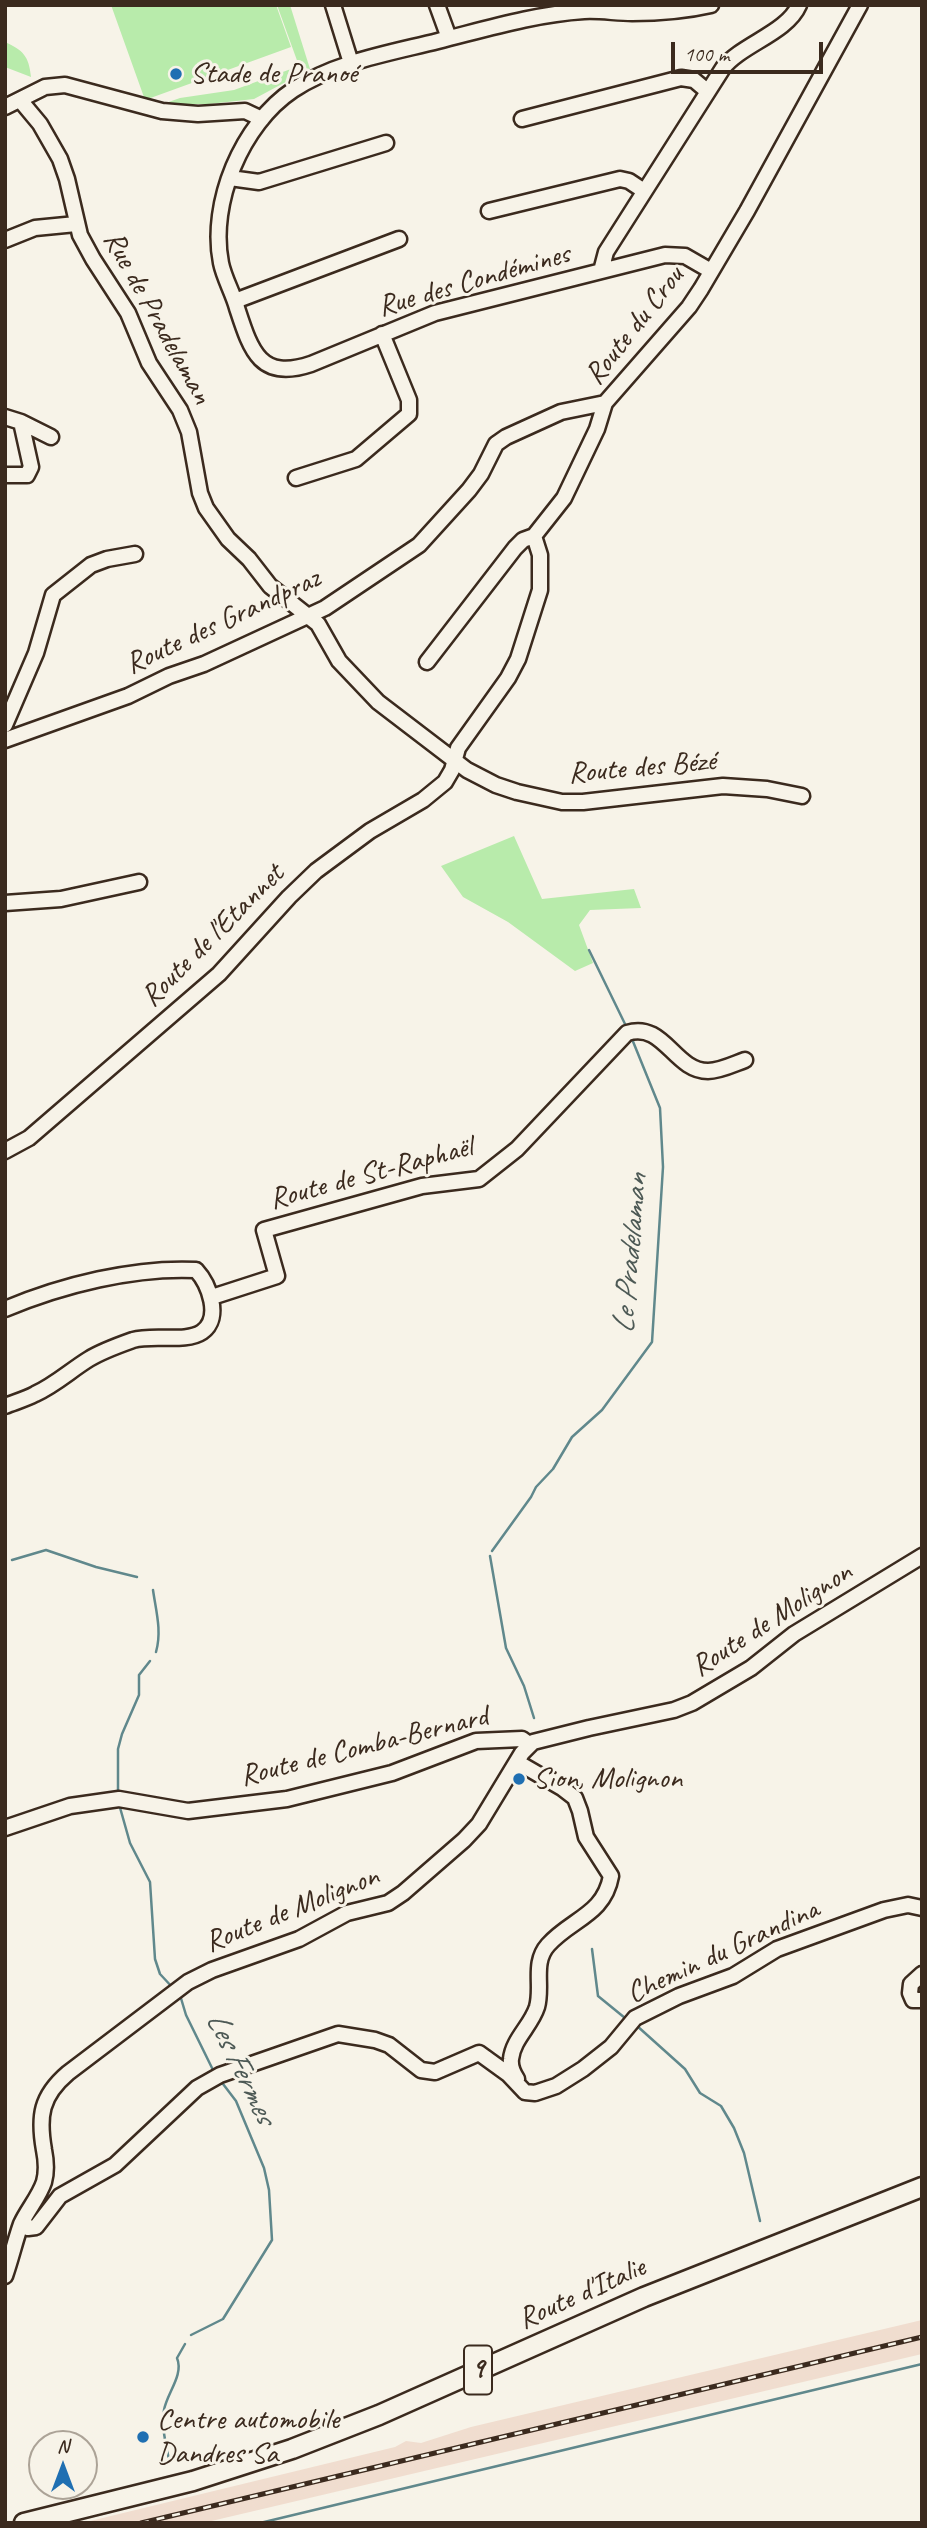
<!DOCTYPE html>
<html>
<head>
<meta charset="utf-8">
<style>
  body { margin:0 }
  #map { position:relative; width:927px; height:2528px; overflow:hidden; background:#f7f3e8; font-family:Caveat,sans-serif }
  canvas { display:block }
  .frame { position:absolute; inset:0; border:7px solid #3b2a1e; pointer-events:none }
  .north { position:absolute; left:28px; top:2430px; width:70px; height:70px; box-sizing:border-box; background:#f7f3e8; border:2px solid #aca397; border-radius:50%; rotate:0deg; font-size:19px; font-weight:700; line-height:28px; text-align:center; color:#3b2a1e }
  .north::after { content:''; display:block; margin:auto; width:24px; height:32px; background:#1f6fb2; clip-path:polygon(50% 0,100% 100%,50% 72%,0 100%) }
  .scale { position:absolute; left:671px; top:42px; width:152px; height:32px; box-sizing:border-box; border:4px solid #3b2a1e; border-top:0; padding-left:9px; font-size:21px; line-height:24px; white-space:nowrap; color:#3b2a1e; -webkit-text-stroke:5px #f7f3e8; paint-order:stroke }
</style>
</head>
<body>
<div id="map">
<canvas width="927" height="2528"></canvas>
<div class="frame"></div>
<div class="north">N</div>
<div class="scale">100 m</div>
</div>
<script>
const g = document.querySelector('canvas').getContext('2d');
g.lineJoin = 'round';
function fillPath(path, color) {
  g.fillStyle = color;
  g.fill(path, 'evenodd');
}
function trace(path, color, width, dash) {
  g.strokeStyle = color;
  g.lineWidth = width;
  g.lineCap = dash ? 'butt' : 'round';
  g.setLineDash(dash || []);
  g.stroke(path);
}
function label(font, color, halo, rows, align = 'center') {
  g.font = font + ' Caveat,sans-serif';
  g.lineWidth = 6;
  g.setLineDash([]);
  g.textBaseline = 'middle';
  g.strokeStyle = halo;
  g.fillStyle = color;
  for (const [text, x, y, turn = 0] of rows) {
    g.save();
    g.translate(x, y);
    g.rotate((+turn || 0) * Math.PI / 180);
    g.textAlign = isNaN(turn) ? turn : align;
    if (halo) g.strokeText(text, 0, 0);
    g.fillText(text, 0, 0);
    g.restore();
  }
}
const built = new Path2D(`
  M 922,2320 L 922,2354 L 203,2523 L 82,2523 L 395,2447 L 406,2441 L 421,2443 L 471,2427 Z`);
const green = new Path2D(`
  M 111,5 L 276,5 L 291,47 L 145,100 Z
  M 277,5 L 290,5 L 310,69 L 254,99 L 209,104 L 163,104 L 180,98 L 234,90 L 299,66 Z
  M 5,42 C 23,50 29,56 31,77 L 5,67 Z
  M 514,836 L 542,899 L 634,889 L 641,908 L 590,910 L 579,925 L 593,963 L 575,971 L 508,922 L 463,897 L 441,866 Z`);
const stream = new Path2D(`
  M 589,950 L 626,1026
  M 492,1551 L 531,1497 L 536,1487 L 553,1469 L 572,1437 L 602,1410 L 652,1342 L 663,1167 L 660,1108 L 632,1039
  M 490,1556 L 506,1648 L 524,1686 L 534,1718
  M 12,1560 L 46,1550 L 96,1567 L 137,1577
  M 153,1590 C 156,1611 162,1631 156,1652
  M 118,1790 L 118,1749 L 122,1734 L 139,1695 L 139,1675 L 150,1661
  M 119,1804 L 130,1843 L 150,1882 L 155,1959 L 160,1974 L 173,1988
  M 592,1949 L 598,1996 L 625,2018
  M 180,1995 L 186,2015 L 214,2072
  M 636,2025 L 685,2069 L 700,2093 L 721,2106 L 734,2128 L 744,2153 L 760,2221
  M 191,2335 L 223,2319 L 272,2240 L 269,2190 L 264,2168 L 236,2101 L 220,2080
  M 169,2460 C 166,2444 161,2426 164,2410 C 167,2393 184,2375 177,2358 L 185,2344
  M 260,2523 L 922,2364`);
const minor = new Path2D(`
  M 333,5 L 351,63
  M 437,5 L 449,38
  M 711,5 C 685,11 659,13 632,13 C 616,13 600,10 584,11 C 535,14 486,29 438,41 C 390,53 335,62 293,90 C 242,124 209,203 221,263 C 224,278 233,293 237,308 C 251,351 260,381 311,364 L 435,313 L 665,255 L 685,256 L 711,271
  M 20,100 L 40,124 L 60,159 L 67,179 L 80,235 L 93,259 L 128,313 L 149,363 L 180,410 L 189,432 L 200,493 L 206,508 L 228,539 L 249,559 L 270,586 L 318,624 L 339,661 L 378,702 L 467,770 L 496,785 L 517,792 L 562,802 L 583,802 L 723,786 L 767,789 L 802,796
  M 5,107 L 45,87 L 65,85 L 162,111 L 198,114 L 245,111 L 262,119
  M 522,119 L 681,78 L 694,80 L 707,91
  M 230,178 L 259,182 L 386,143
  M 489,211 L 620,179 L 629,181 L 644,191
  M 5,240 L 35,228 L 76,224
  M 601,271 L 606,252 L 723,68 C 742,44 787,33 799,5
  M 235,301 L 399,239
  M 5,417 L 21,422 L 51,437
  M 5,475 L 27,475 L 31,467 L 21,422
  M 296,478 L 356,459 L 409,414 L 409,400 L 382,334
  M 427,662 L 515,548 L 523,540 L 534,536
  M 5,725 L 36,653 L 53,595 L 91,565 L 107,559 L 135,554
  M 5,740 L 128,696 L 169,676 L 204,664 L 325,608 L 419,545 L 469,490 L 481,474 L 496,444 L 506,437 L 561,412 L 605,403
  M 5,903 L 61,899 L 139,882
  M 5,1151 L 29,1138 L 219,974 L 289,897 L 316,871 L 370,831 L 423,800 L 445,782 L 452,770 L 458,748 L 508,678 L 518,659 L 540,590 L 540,555 L 534,536 L 564,498 L 597,429 L 605,403 L 689,307 L 701,289 L 747,211 L 860,5
  M 212,1297 L 277,1276 L 264,1230 L 422,1186 L 479,1179 L 517,1149 L 627,1033 C 664,1021 674,1071 708,1071 C 720,1071 734,1064 745,1060
  M 5,1309 C 62,1285 134,1267 196,1270 C 209,1284 222,1318 202,1332 C 186,1343 153,1334 133,1340 C 119,1345 102,1351 89,1359 C 71,1370 55,1385 35,1394 C 26,1399 15,1402 5,1406
  M 5,1828 L 70,1806 L 119,1799 L 188,1811 L 287,1799 L 392,1773 L 476,1741 L 522,1739 L 529,1744
  M 922,1974 L 911,1984 L 910,1993 L 913,2000 L 922,2000
  M 517,2079 C 513,2073 510,2067 511,2059 C 513,2039 531,2026 537,2007 C 543,1986 532,1963 548,1945 C 571,1919 604,1915 611,1876 L 586,1837 L 580,1811 L 575,1798 L 562,1788 L 517,1762
  M 525,2092 L 535,2093 L 556,2086 L 583,2069 L 611,2047 L 635,2018 L 679,1996 L 733,1976 L 777,1949 L 884,1910 L 908,1905 L 922,1908
  M 21,2225 L 28,2228 L 36,2227 L 60,2196 L 115,2165 L 197,2088 L 220,2075 L 338,2034 L 375,2040 L 389,2045 L 421,2070 L 435,2072 L 479,2053 L 508,2074 L 525,2092
  M 5,2276 C 11,2259 15,2241 21,2224 C 28,2209 39,2197 44,2182 C 47,2171 46,2160 44,2150 C 38,2116 41,2096 68,2073 L 188,1982 L 212,1970 L 299,1939 L 347,1913 L 388,1903 L 403,1893 L 464,1840 L 479,1824 L 522,1753 L 533,1742 L 589,1728 L 674,1710 L 692,1703 L 751,1668 L 794,1634 L 922,1556`);
const major = new Path2D(`
  M 24,2523 L 193,2481 L 292,2449 L 379,2415 L 644,2297 L 922,2187`);
const rail = new Path2D(`
  M 141,2523 L 922,2337`);
const markers = [
  [176,74,7,"#1f6fb2"],
  [519,1779,7,"#1f6fb2"],
  [143,2437,7,"#1f6fb2"]
];
const shields = [
  [478,2370,28]
];
const shieldNames = [
  ["9",478,2370]
];
const poiNames = [
  ["Stade de Pranoé",190,74],
  ["Sion, Molignon",533,1779],
  ["Centre automobile",157,2420],
  ["Dandres Sa",157,2454]
];
const streetNames = [
  ["Rue des Condémines",474,281,-16],
  ["Rue de Pradelaman",157,318,61],
  ["Route du Crou",635,326,-52],
  ["Route des Grandpraz",223,622,-25],
  ["Route des Bézé",642,768,-5],
  ["Route de l'Etannet",213,936,-45],
  ["Route de St-Raphaël",371,1174,-15],
  ["Route de Molignon",772,1620,-33],
  ["Route de Comba-Bernard",364,1747,-14],
  ["Route de Molignon",292,1910,-22],
  ["Chemin du Grandina",723,1952,-25],
  ["Route d'Italie",582,2294,-24]
];
const waterNames = [
  ["Le Pradelaman",631,1254,-85],
  ["Les Fermes",240,2068,64]
];
fillPath(built, '#f0ddcf');
fillPath(green, '#b8ebab');
trace(stream, '#60888c', 2.5);
trace(minor, '#3b2a1e', 19);
trace(major, '#3b2a1e', 23);
trace(minor, '#f7f3e8', 14);
trace(major, '#f7f3e8', 18);
trace(rail, '#3b2a1e', 5);
trace(rail, '#f7f3e8', 2.5, [8]);
for (const [x, y, r, color] of markers) {
  const dot = new Path2D();
  dot.arc(x, y, r, 0, 2 * Math.PI);
  g.fillStyle = color;
  g.fill(dot);
  trace(dot, '#f7f3e8', 2.5);
}
for (const [x, y, w] of shields) {
  const box = new Path2D();
  box.roundRect(x - w / 2, y - 24.5, w, 49, 5);
  g.fillStyle = '#f7f3e8';
  g.fill(box);
  trace(box, '#3b2a1e', 2);
}
label('bold 28px', '#3b2a1e', null, shieldNames);
label('30px', '#3b2a1e', '#f7f3e8', poiNames, 'left');
label('30px', '#3b2a1e', '#f7f3e8', streetNames);
label('italic 32px', '#4d5955', '#f7f3e8', waterNames);
</script>
</body>
</html>
